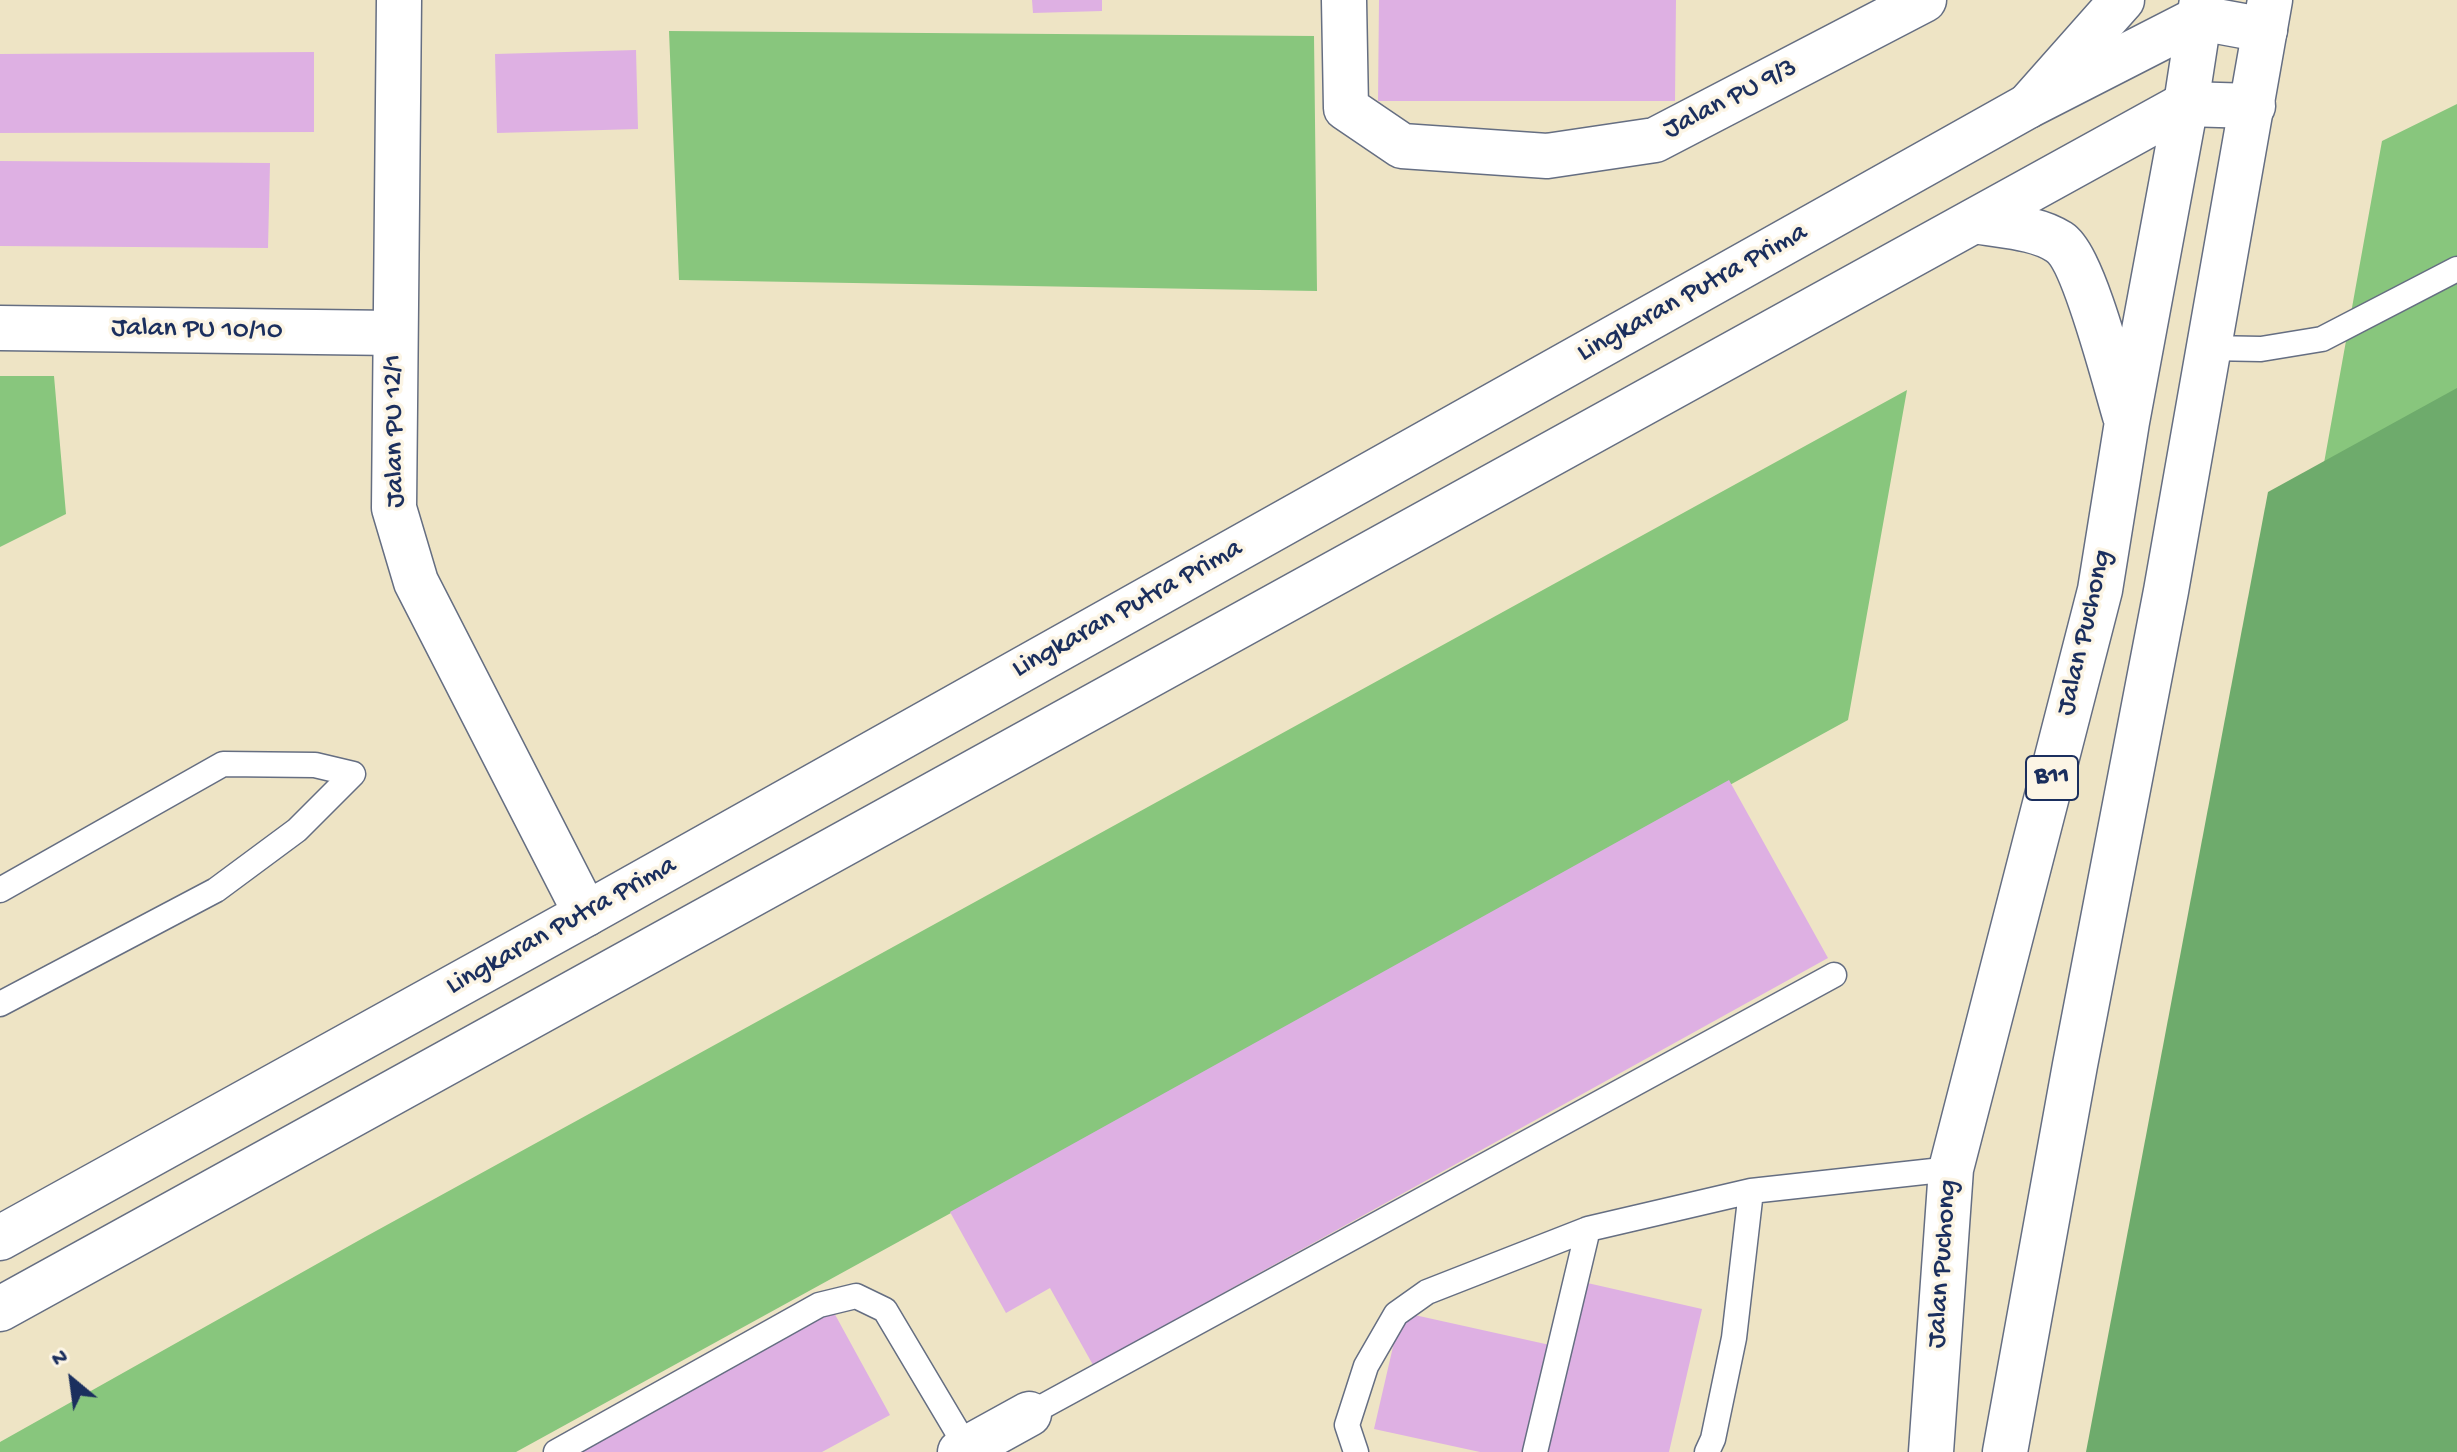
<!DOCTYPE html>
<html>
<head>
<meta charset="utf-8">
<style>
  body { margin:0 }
  #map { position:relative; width:2457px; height:1452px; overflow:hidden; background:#eee4c5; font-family:"Gochi Hand",sans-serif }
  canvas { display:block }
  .north { position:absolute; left:32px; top:1340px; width:80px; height:80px; -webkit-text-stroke:6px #fcf5e5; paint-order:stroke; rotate:331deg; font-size:22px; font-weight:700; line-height:32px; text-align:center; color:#1b2f5e }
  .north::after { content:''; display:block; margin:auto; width:28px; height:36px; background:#1b2f5e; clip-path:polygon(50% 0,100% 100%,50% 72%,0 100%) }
</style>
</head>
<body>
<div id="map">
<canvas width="2457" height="1452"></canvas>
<div class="north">N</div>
</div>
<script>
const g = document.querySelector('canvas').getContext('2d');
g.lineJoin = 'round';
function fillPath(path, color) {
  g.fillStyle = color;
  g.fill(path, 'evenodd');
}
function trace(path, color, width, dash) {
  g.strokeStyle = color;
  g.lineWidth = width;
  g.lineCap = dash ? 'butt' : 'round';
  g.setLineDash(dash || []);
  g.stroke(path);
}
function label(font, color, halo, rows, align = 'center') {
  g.font = font + ' "Gochi Hand",sans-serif';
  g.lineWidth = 7;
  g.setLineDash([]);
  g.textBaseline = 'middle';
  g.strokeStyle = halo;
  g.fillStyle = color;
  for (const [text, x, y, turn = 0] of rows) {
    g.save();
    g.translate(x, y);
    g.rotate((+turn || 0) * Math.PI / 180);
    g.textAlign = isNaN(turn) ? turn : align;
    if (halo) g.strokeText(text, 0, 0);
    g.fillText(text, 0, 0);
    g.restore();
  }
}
const green = new Path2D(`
  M 669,31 L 1314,36 L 1317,291 L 679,280 Z
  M 2457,104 L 2457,396 L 2324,463 L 2382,141 Z
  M 0,376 L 54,376 L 66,514 L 0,547 Z
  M 1907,390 L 1848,720 L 516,1452 L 0,1452 L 0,1442 L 365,1237 Z`);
const forest = new Path2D(`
  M 2457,388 L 2457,1452 L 2086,1452 L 2268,492 Z`);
const building = new Path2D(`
  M 1032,0 L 1102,0 L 1102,11 L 1033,13 Z
  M 1379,0 L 1676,0 L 1675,101 L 1378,101 Z
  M 636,50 L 638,129 L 497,133 L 495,54 Z
  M 314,52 L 314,132 L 0,133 L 0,54 Z
  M 0,161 L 270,163 L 268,248 L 0,246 Z
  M 1729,780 L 1828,958 L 1093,1365 L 1050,1288 L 1006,1313 L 950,1212 Z
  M 1583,1282 L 1702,1309 L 1669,1452 L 1480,1452 L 1374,1429 L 1401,1312 L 1568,1349 Z
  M 832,1309 L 890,1415 L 822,1452 L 571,1452 Z`);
const service = new Path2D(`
  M 2208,348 L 2261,349 L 2322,339 L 2457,269
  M 0,890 L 223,764 L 315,765 L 353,774 L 297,830 L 216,890 L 0,1004
  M 1029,1414 L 1834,975
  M 556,1452 L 819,1305 L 856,1296 L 885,1310 L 967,1448
  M 1356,1452 L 1347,1425 L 1366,1366 L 1396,1314 L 1427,1292 L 1588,1229
  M 1535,1452 L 1588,1229 L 1751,1191 L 1951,1169
  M 1707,1452 L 1713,1439 L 1734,1338 L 1751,1191`);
const minor = new Path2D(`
  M 1344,0 L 1346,108 L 1402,146 L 1547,156 L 1655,140 L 1924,0
  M 0,328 L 395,333
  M 960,1452 L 1029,1414`);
const tertiary = new Path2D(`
  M 399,0 L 394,508 L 416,582 L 586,914`);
const secondary = new Path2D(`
  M 0,1238 L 586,914 L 2028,106 L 2200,18 L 2265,30
  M 0,1309 L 2186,104 L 2253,106`);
const primary = new Path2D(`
  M 2028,106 L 2122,0
  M 1975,221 C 2002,226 2036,227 2059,242 C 2084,258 2115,383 2125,416
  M 1931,1452 L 1951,1169 L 2100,590 L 2127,422 L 2186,104 L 2202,0
  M 2005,1452 L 2075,1065 L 2166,591 L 2270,0`);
const shields = [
  [2052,778,52]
];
const shieldNames = [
  ["B11",2052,778]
];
const streetNames = [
  ["Jalan PU 9/3",1731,100,-27],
  ["Lingkaran Putra Prima",1693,294,-29],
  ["Jalan PU 10/10",197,331,1],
  ["Jalan PU 12/1",396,431,-91],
  ["Lingkaran Putra Prima",1128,610,-29],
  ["Jalan Puchong",2086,633,-77],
  ["Lingkaran Putra Prima",562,927,-29],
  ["Jalan Puchong",1944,1264,-86]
];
fillPath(green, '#88c67d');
fillPath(forest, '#6eab6c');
fillPath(building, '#deb0e3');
trace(service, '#656e82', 27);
trace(minor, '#656e82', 47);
trace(tertiary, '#656e82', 47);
trace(secondary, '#656e82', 47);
trace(primary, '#656e82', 47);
trace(service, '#fff', 24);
trace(minor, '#fff', 44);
trace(tertiary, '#fff', 44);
trace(secondary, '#fff', 44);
trace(primary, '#fff', 44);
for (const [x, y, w] of shields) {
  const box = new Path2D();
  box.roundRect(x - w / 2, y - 22, w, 44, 6);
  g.fillStyle = '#fcf5e5';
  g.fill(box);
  trace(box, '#1b2f5e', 2);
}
label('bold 26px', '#1b2f5e', null, shieldNames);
label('28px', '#1b2f5e', '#fcf5e5', streetNames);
</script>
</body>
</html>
